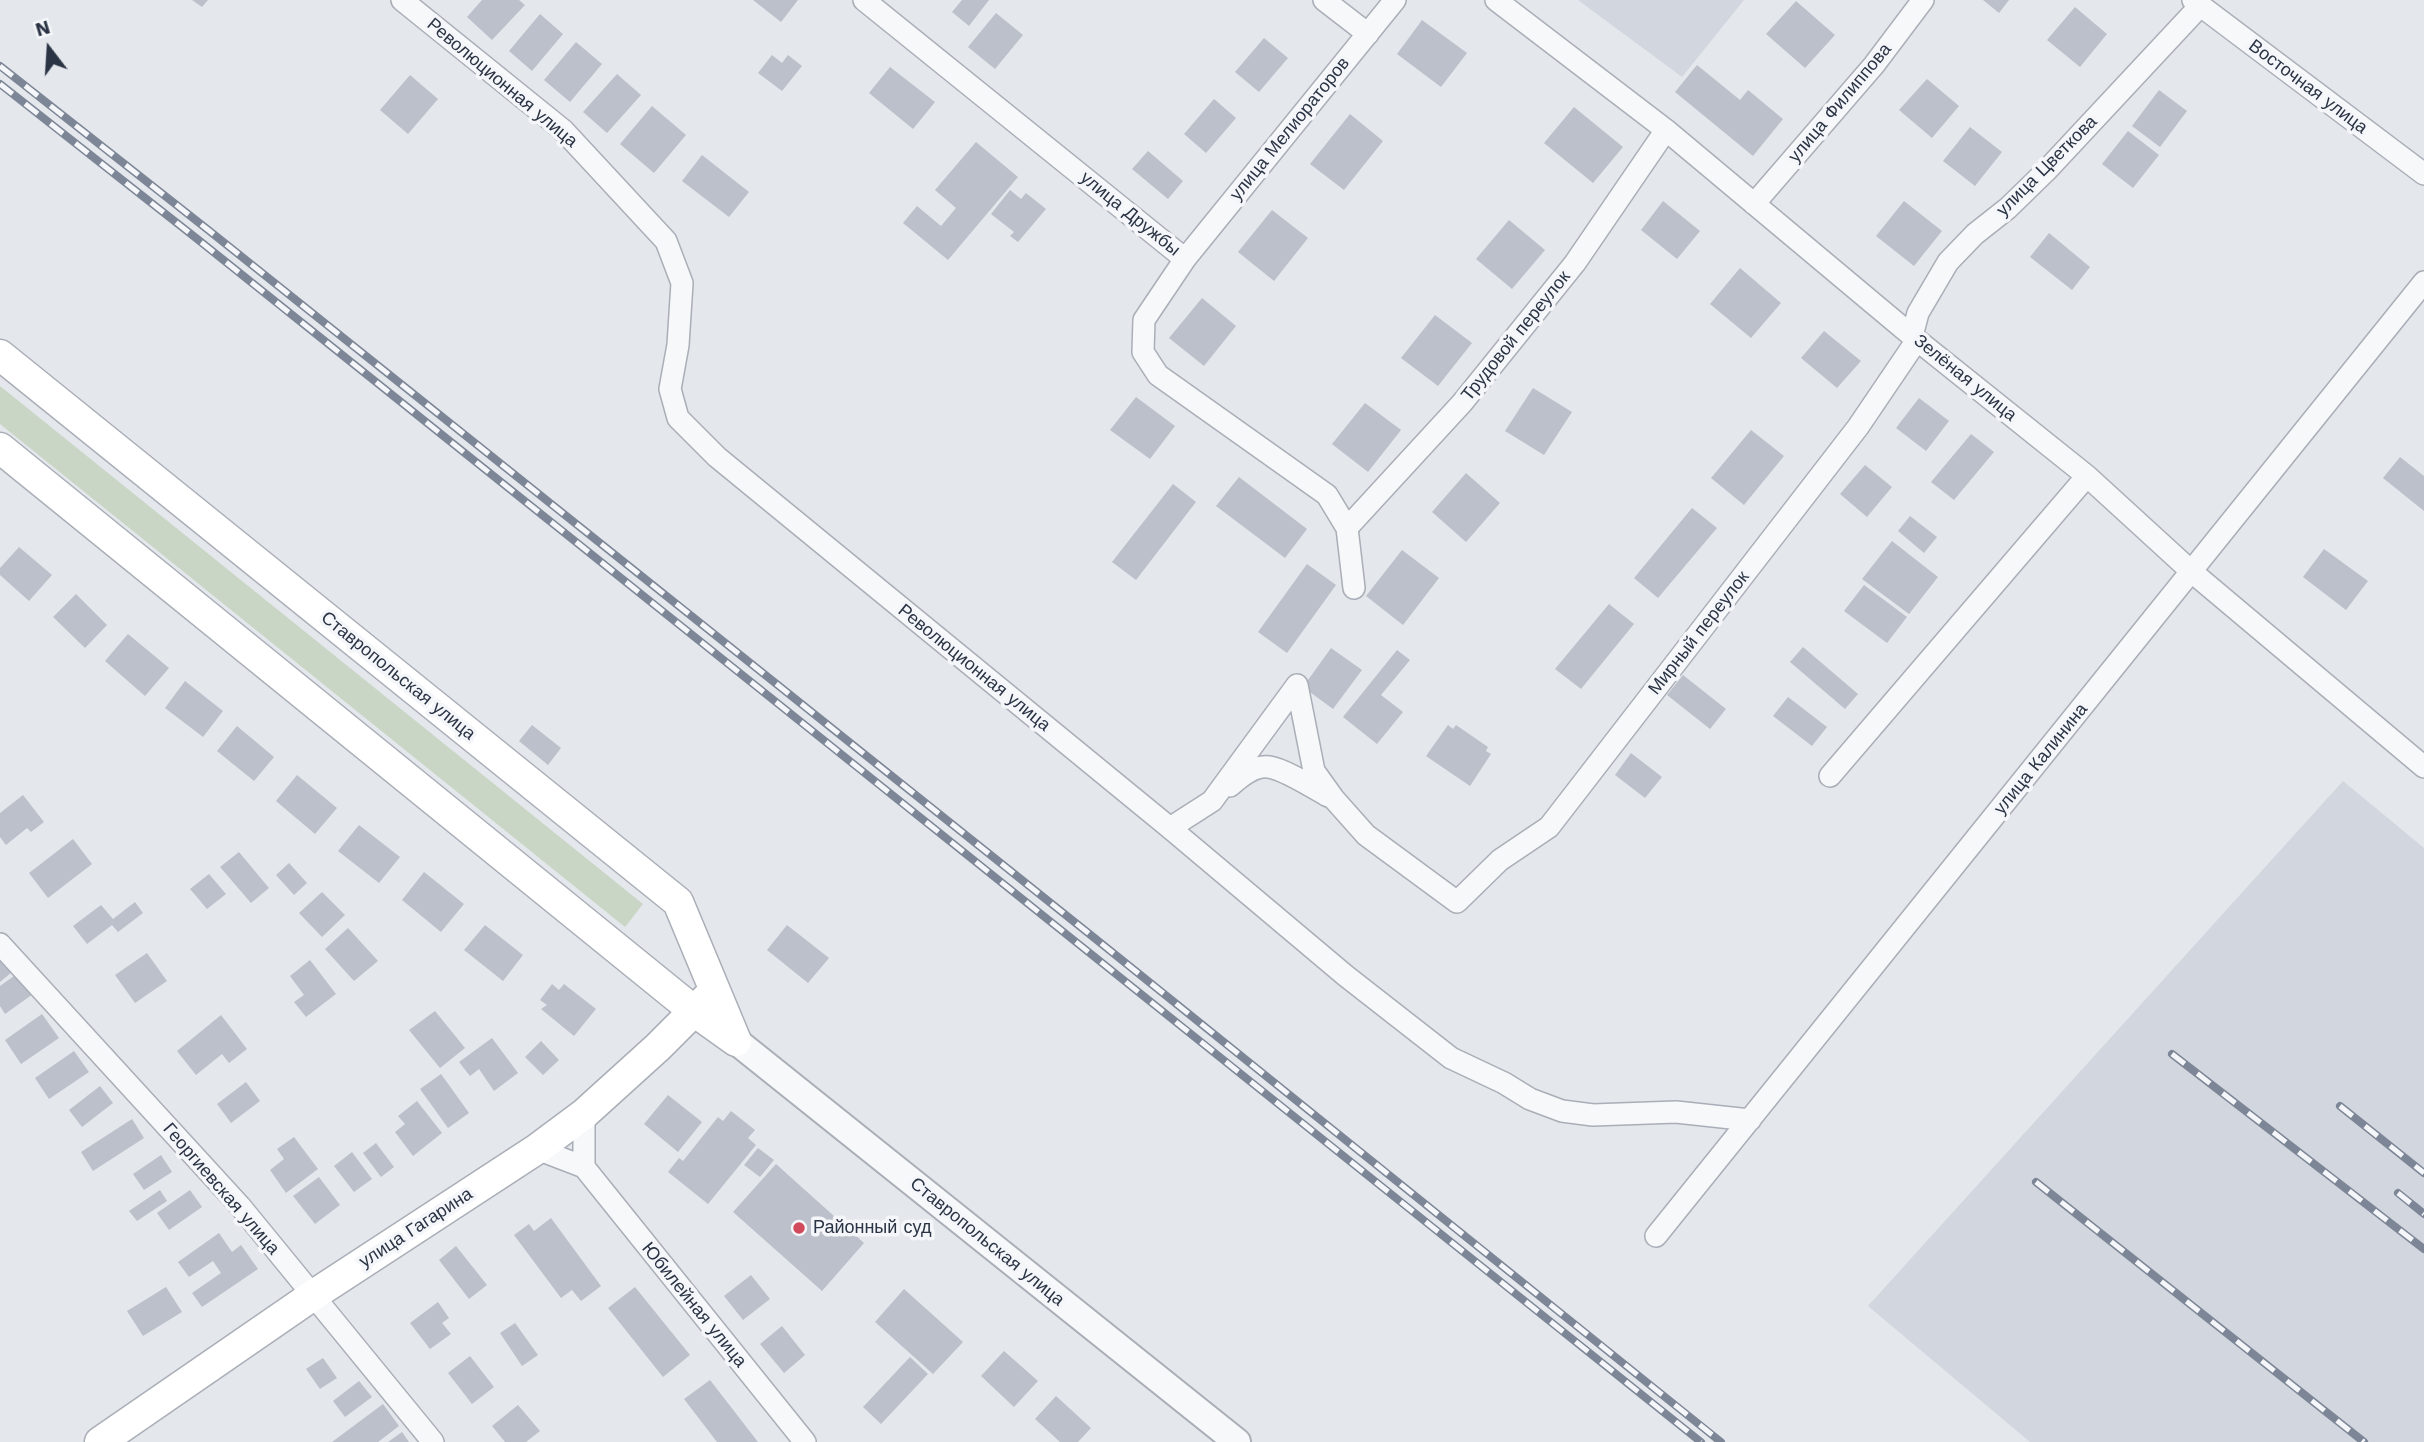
<!DOCTYPE html>
<html>
<head>
<meta charset="utf-8">
<style>
  body { margin:0 }
  #map { position:relative; width:2424px; height:1442px; overflow:hidden; background:#e4e7ec; font-family:"Work Sans",sans-serif }
  canvas { display:block }
  .north { position:absolute; left:14px; top:14px; width:70px; height:70px; -webkit-text-stroke:5px #f4f6f9; paint-order:stroke; rotate:343deg; font-size:19px; font-weight:700; line-height:28px; text-align:center; color:#2b3445 }
  .north::after { content:''; display:block; margin:auto; width:24px; height:32px; background:#2b3445; clip-path:polygon(50% 0,100% 100%,50% 72%,0 100%) }
</style>
</head>
<body>
<div id="map">
<canvas width="2424" height="1442"></canvas>
<div class="north">N</div>
</div>
<script>
const g = document.querySelector('canvas').getContext('2d');
g.lineJoin = 'round';
function fillPath(path, color) {
  g.fillStyle = color;
  g.fill(path, 'evenodd');
}
function trace(path, color, width, dash) {
  g.strokeStyle = color;
  g.lineWidth = width;
  g.lineCap = dash ? 'butt' : 'round';
  g.setLineDash(dash || []);
  g.stroke(path);
}
function label(font, color, halo, rows, align = 'center') {
  g.font = font + ' "Work Sans",sans-serif';
  g.lineWidth = 7;
  g.setLineDash([]);
  g.textBaseline = 'middle';
  g.strokeStyle = halo;
  g.fillStyle = color;
  for (const [text, x, y, turn = 0] of rows) {
    g.save();
    g.translate(x, y);
    g.rotate((+turn || 0) * Math.PI / 180);
    g.textAlign = isNaN(turn) ? turn : align;
    if (halo) g.strokeText(text, 0, 0);
    g.fillText(text, 0, 0);
    g.restore();
  }
}
const built = new Path2D(`
  M 1578,0 L 1744,0 L 1682,77 Z
  M 2343,781 L 2424,848 L 2424,1442 L 2030,1442 L 1868,1306 Z`);
const green = new Path2D(`
  M 0,386 L 643,904 L 625,927 L 0,424 Z`);
const building = new Path2D(`
  M 192,0 L 208,0 L 202,7 Z
  M 482,0 L 519,0 L 525,5 L 492,40 L 467,17 Z
  M 753,0 L 798,0 L 781,22 Z
  M 962,0 L 989,0 L 969,26 L 952,12 Z
  M 1983,0 L 2009,0 L 1999,13 Z
  M 1796,1 L 1835,35 L 1805,68 L 1766,34 Z
  M 2075,7 L 2107,34 L 2080,67 L 2047,40 Z
  M 996,13 L 1023,35 L 995,69 L 968,47 Z
  M 540,14 L 563,34 L 532,71 L 509,51 Z
  M 1422,20 L 1467,53 L 1441,87 L 1397,54 Z
  M 1264,38 L 1288,58 L 1259,92 L 1235,72 Z
  M 576,42 L 602,64 L 570,102 L 544,80 Z
  M 772,55 L 782,63 L 788,55 L 802,66 L 782,91 L 758,73 Z
  M 1697,65 L 1740,100 L 1748,90 L 1783,119 L 1753,156 L 1675,92 Z
  M 890,67 L 935,102 L 913,129 L 869,93 Z
  M 617,74 L 641,95 L 607,133 L 583,112 Z
  M 410,75 L 438,99 L 408,134 L 380,110 Z
  M 1927,79 L 1959,106 L 1932,138 L 1899,110 Z
  M 2159,90 L 2187,111 L 2160,147 L 2132,126 Z
  M 1214,99 L 1236,118 L 1206,153 L 1184,134 Z
  M 652,106 L 686,135 L 654,173 L 620,144 Z
  M 1574,107 L 1623,147 L 1593,183 L 1544,143 Z
  M 1350,114 L 1383,141 L 1344,190 L 1310,164 Z
  M 1970,127 L 2002,152 L 1975,186 L 1943,161 Z
  M 2128,131 L 2159,155 L 2133,188 L 2102,164 Z
  M 976,142 L 1018,177 L 948,260 L 903,223 L 917,206 L 941,226 L 956,208 L 935,190 Z
  M 1148,151 L 1183,181 L 1168,199 L 1132,169 Z
  M 702,155 L 749,192 L 729,217 L 682,181 Z
  M 1010,190 L 1021,199 L 1026,193 L 1046,209 L 1018,242 L 1010,236 L 1014,232 L 991,214 Z
  M 1663,201 L 1700,231 L 1677,259 L 1641,230 Z
  M 1904,201 L 1942,231 L 1914,266 L 1876,236 Z
  M 1272,210 L 1308,238 L 1274,281 L 1238,252 Z
  M 1509,220 L 1545,250 L 1512,289 L 1476,259 Z
  M 2049,233 L 2090,267 L 2072,290 L 2030,257 Z
  M 1740,268 L 1781,303 L 1751,338 L 1710,304 Z
  M 1202,298 L 1236,326 L 1204,366 L 1169,338 Z
  M 1435,315 L 1472,343 L 1438,386 L 1401,358 Z
  M 1824,331 L 1861,361 L 1837,388 L 1801,358 Z
  M 1533,388 L 1572,412 L 1544,455 L 1505,431 Z
  M 1136,397 L 1175,426 L 1150,459 L 1110,430 Z
  M 1919,398 L 1949,421 L 1926,451 L 1896,428 Z
  M 1365,403 L 1401,430 L 1368,472 L 1332,444 Z
  M 1751,430 L 1784,456 L 1744,505 L 1711,478 Z
  M 1971,434 L 1994,452 L 1954,500 L 1931,482 Z
  M 2400,457 L 2424,476 L 2424,511 L 2383,478 Z
  M 1865,465 L 1892,487 L 1867,517 L 1840,494 Z
  M 1466,473 L 1500,503 L 1466,542 L 1432,512 Z
  M 1239,477 L 1307,529 L 1285,558 L 1216,506 Z
  M 1173,484 L 1196,502 L 1136,580 L 1112,562 Z
  M 1692,508 L 1717,528 L 1658,598 L 1634,578 Z
  M 1910,516 L 1937,537 L 1924,553 L 1898,531 Z
  M 1892,541 L 1938,577 L 1909,614 L 1862,579 Z
  M 19,547 L 52,575 L 29,601 L 0,575 L 0,568 Z
  M 2324,549 L 2368,581 L 2346,610 L 2303,577 Z
  M 1402,550 L 1439,578 L 1403,625 L 1366,596 Z
  M 1307,564 L 1336,585 L 1287,653 L 1258,632 Z
  M 1864,585 L 1907,617 L 1887,643 L 1844,611 Z
  M 76,594 L 107,625 L 85,648 L 53,617 Z
  M 1609,604 L 1634,624 L 1581,689 L 1555,669 Z
  M 128,634 L 169,668 L 145,696 L 105,661 Z
  M 1803,647 L 1858,694 L 1845,709 L 1790,662 Z
  M 1331,648 L 1362,670 L 1333,709 L 1303,687 Z
  M 1397,650 L 1410,660 L 1381,695 L 1403,712 L 1377,744 L 1343,717 Z
  M 1683,675 L 1726,709 L 1710,729 L 1667,695 Z
  M 185,681 L 223,711 L 203,737 L 165,708 Z
  M 1788,697 L 1827,727 L 1812,746 L 1773,716 Z
  M 532,725 L 561,748 L 548,765 L 519,741 Z
  M 1448,725 L 1453,729 L 1456,725 L 1488,747 L 1486,751 L 1491,754 L 1470,786 L 1426,756 Z
  M 237,726 L 274,757 L 254,781 L 217,751 Z
  M 1631,753 L 1662,777 L 1645,798 L 1615,775 Z
  M 297,775 L 337,808 L 315,834 L 276,801 Z
  M 23,795 L 44,822 L 31,832 L 27,828 L 6,845 L 0,837 L 0,813 Z
  M 359,825 L 400,857 L 379,883 L 338,851 Z
  M 73,839 L 92,864 L 48,898 L 29,873 Z
  M 239,852 L 269,888 L 251,903 L 220,867 Z
  M 289,863 L 307,883 L 294,895 L 276,875 Z
  M 424,872 L 464,904 L 441,932 L 402,900 Z
  M 209,874 L 226,894 L 207,909 L 190,889 Z
  M 322,892 L 345,915 L 322,937 L 299,913 Z
  M 135,902 L 143,913 L 118,932 L 112,925 L 87,944 L 73,926 L 101,905 L 113,919 Z
  M 485,925 L 523,955 L 503,981 L 464,950 Z
  M 787,925 L 829,958 L 808,983 L 767,950 Z
  M 348,928 L 378,961 L 354,981 L 325,949 Z
  M 147,953 L 167,981 L 135,1003 L 115,975 Z
  M 0,958 L 12,972 L 0,982 Z
  M 310,960 L 336,994 L 306,1017 L 294,1002 L 304,995 L 290,976 Z
  M 18,973 L 33,994 L 5,1014 L 0,1006 L 0,986 Z
  M 552,984 L 559,990 L 564,984 L 596,1009 L 574,1036 L 541,1009 L 547,1005 L 540,1000 Z
  M 435,1011 L 465,1048 L 440,1068 L 409,1030 Z
  M 42,1014 L 59,1038 L 21,1064 L 5,1040 Z
  M 221,1015 L 247,1049 L 229,1063 L 222,1054 L 196,1075 L 177,1051 Z
  M 492,1038 L 518,1073 L 494,1091 L 479,1069 L 470,1076 L 459,1062 Z
  M 541,1041 L 559,1060 L 543,1075 L 525,1057 Z
  M 74,1051 L 89,1072 L 49,1099 L 35,1078 Z
  M 441,1074 L 469,1113 L 448,1128 L 420,1089 Z
  M 246,1082 L 260,1101 L 231,1123 L 217,1104 Z
  M 100,1086 L 113,1103 L 82,1127 L 69,1110 Z
  M 668,1095 L 702,1122 L 678,1152 L 644,1124 Z
  M 417,1101 L 442,1133 L 413,1156 L 395,1132 L 405,1124 L 398,1116 Z
  M 731,1111 L 755,1130 L 748,1138 L 756,1145 L 708,1204 L 668,1172 L 679,1158 L 683,1161 L 718,1117 L 723,1121 Z
  M 132,1119 L 144,1138 L 93,1171 L 81,1152 Z
  M 294,1137 L 318,1169 L 286,1193 L 270,1170 L 284,1159 L 277,1149 Z
  M 376,1143 L 394,1167 L 381,1177 L 363,1153 Z
  M 758,1148 L 774,1160 L 760,1177 L 744,1165 Z
  M 352,1152 L 372,1179 L 354,1192 L 334,1166 Z
  M 161,1155 L 172,1172 L 144,1190 L 133,1174 Z
  M 776,1164 L 864,1243 L 822,1291 L 733,1212 Z
  M 319,1177 L 340,1205 L 315,1224 L 293,1196 Z
  M 160,1190 L 167,1201 L 137,1221 L 129,1211 Z
  M 190,1190 L 202,1207 L 169,1230 L 157,1213 Z
  M 551,1218 L 601,1286 L 581,1301 L 572,1290 L 561,1298 L 514,1235 L 529,1224 L 534,1231 Z
  M 219,1233 L 232,1252 L 241,1245 L 258,1269 L 202,1307 L 192,1293 L 221,1273 L 213,1261 L 189,1277 L 178,1262 Z
  M 456,1246 L 487,1285 L 469,1299 L 439,1260 Z
  M 751,1275 L 770,1299 L 743,1320 L 724,1296 Z
  M 166,1287 L 182,1312 L 143,1336 L 127,1311 Z
  M 635,1287 L 690,1355 L 663,1377 L 608,1308 Z
  M 904,1289 L 963,1342 L 933,1374 L 875,1322 Z
  M 438,1302 L 449,1318 L 442,1323 L 451,1334 L 430,1349 L 410,1323 Z
  M 515,1323 L 538,1355 L 522,1366 L 500,1333 Z
  M 782,1326 L 805,1355 L 784,1373 L 760,1344 Z
  M 1004,1351 L 1038,1381 L 1014,1407 L 981,1376 Z
  M 470,1356 L 494,1387 L 472,1404 L 448,1373 Z
  M 910,1357 L 928,1374 L 881,1424 L 863,1407 Z
  M 323,1358 L 337,1378 L 320,1389 L 306,1369 Z
  M 710,1380 L 758,1442 L 717,1442 L 684,1399 Z
  M 359,1381 L 372,1397 L 345,1417 L 333,1401 Z
  M 1056,1396 L 1091,1428 L 1078,1442 L 1060,1442 L 1035,1419 Z
  M 383,1404 L 399,1426 L 378,1442 L 332,1442 Z
  M 518,1405 L 540,1431 L 526,1442 L 505,1442 L 492,1426 Z
  M 402,1432 L 409,1442 L 388,1442 Z`);
const minor = new Path2D(`
  M 402,0 L 563,130 L 666,241 L 682,283 L 678,345 L 670,389 L 678,418 L 717,457 L 1170,828 L 1346,976 L 1451,1058 L 1504,1083 L 1530,1099 L 1562,1111 L 1593,1115 L 1676,1112 L 1750,1120
  M 864,0 L 1185,259 L 1144,320 L 1143,352 L 1158,375 L 1327,495 L 1347,528 L 1354,588
  M 1324,0 L 1368,34
  M 1496,0 L 1666,130 L 1917,340 L 2087,476 L 2192,572 L 2424,767
  M 2193,0 L 2424,174
  M 1754,204 L 1874,65 L 1923,0
  M 1185,259 L 1395,0
  M 1912,336 L 1918,313 L 1948,262 L 1975,234 L 2008,208 L 2046,171 L 2200,6
  M 1347,528 L 1462,403 L 1575,263 L 1666,130
  M 1830,776 L 2087,476
  M 1230,786 C 1240,777 1254,765 1269,767 C 1284,769 1314,788 1328,796
  M 1170,828 L 1212,801 L 1297,685 L 1314,771 L 1334,799 L 1366,835 L 1457,902 L 1500,860 L 1549,827 L 1858,427 L 1917,340
  M 0,944 L 240,1206 L 433,1442
  M 537,1149 L 584,1167 L 805,1442
  M 584,1167 L 584,1114
  M 1656,1236 L 2424,282`);
const tertiary = new Path2D(`
  M 736,1041 L 1237,1442`);
const secondary = new Path2D(`
  M 0,355 L 678,902 L 736,1041
  M 0,448 L 694,1011 L 736,1041
  M 100,1442 L 312,1296 L 537,1149 L 584,1114 L 658,1047 L 707,998`);
const rail = new Path2D(`
  M 0,66 L 207,229 L 1087,932 L 1721,1442
  M 0,84 L 196,238 L 1701,1442
  M 2172,1054 L 2424,1249
  M 2340,1106 L 2424,1173
  M 2036,1182 L 2364,1442
  M 2398,1193 L 2424,1214`);
const markers = [
  [799,1228,7,"#d1495b"]
];
const streetNames = [
  ["Революционная улица",502,83,40],
  ["Восточная улица",2308,87,37],
  ["улица Филиппова",1840,103,-50],
  ["улица Мелиораторов",1290,129,-51],
  ["улица Цветкова",2047,166,-45],
  ["улица Дружбы",1130,214,39],
  ["Трудовой переулок",1516,336,-51],
  ["Зелёная улица",1965,378,39],
  ["Мирный переулок",1699,633,-52],
  ["Революционная улица",974,668,39],
  ["Ставропольская улица",398,676,39],
  ["улица Калинина",2041,759,-51],
  ["Георгиевская улица",221,1189,49],
  ["улица Гагарина",416,1228,-33],
  ["Ставропольская улица",987,1242,39],
  ["Юбилейная улица",694,1305,51]
];
const poiNames = [
  ["Районный суд",813,1228]
];
fillPath(built, '#d2d6de');
fillPath(green, '#c9d6c5');
fillPath(building, '#bbc0ca');
trace(minor, '#a9aeb7', 24);
trace(tertiary, '#a9aeb7', 30);
trace(secondary, '#a9aeb7', 33);
trace(minor, '#f7f8fa', 21);
trace(tertiary, '#f7f8fa', 26);
trace(secondary, '#fff', 30);
trace(rail, '#7d8696', 8);
trace(rail, '#f4f6f9', 5, [16]);
for (const [x, y, r, color] of markers) {
  const dot = new Path2D();
  dot.arc(x, y, r, 0, 2 * Math.PI);
  g.fillStyle = color;
  g.fill(dot);
  trace(dot, '#f4f6f9', 2.5);
}
label('18px', '#2b3445', '#f4f6f9', streetNames);
label('18px', '#2b3445', '#f4f6f9', poiNames, 'left');
</script>
</body>
</html>
